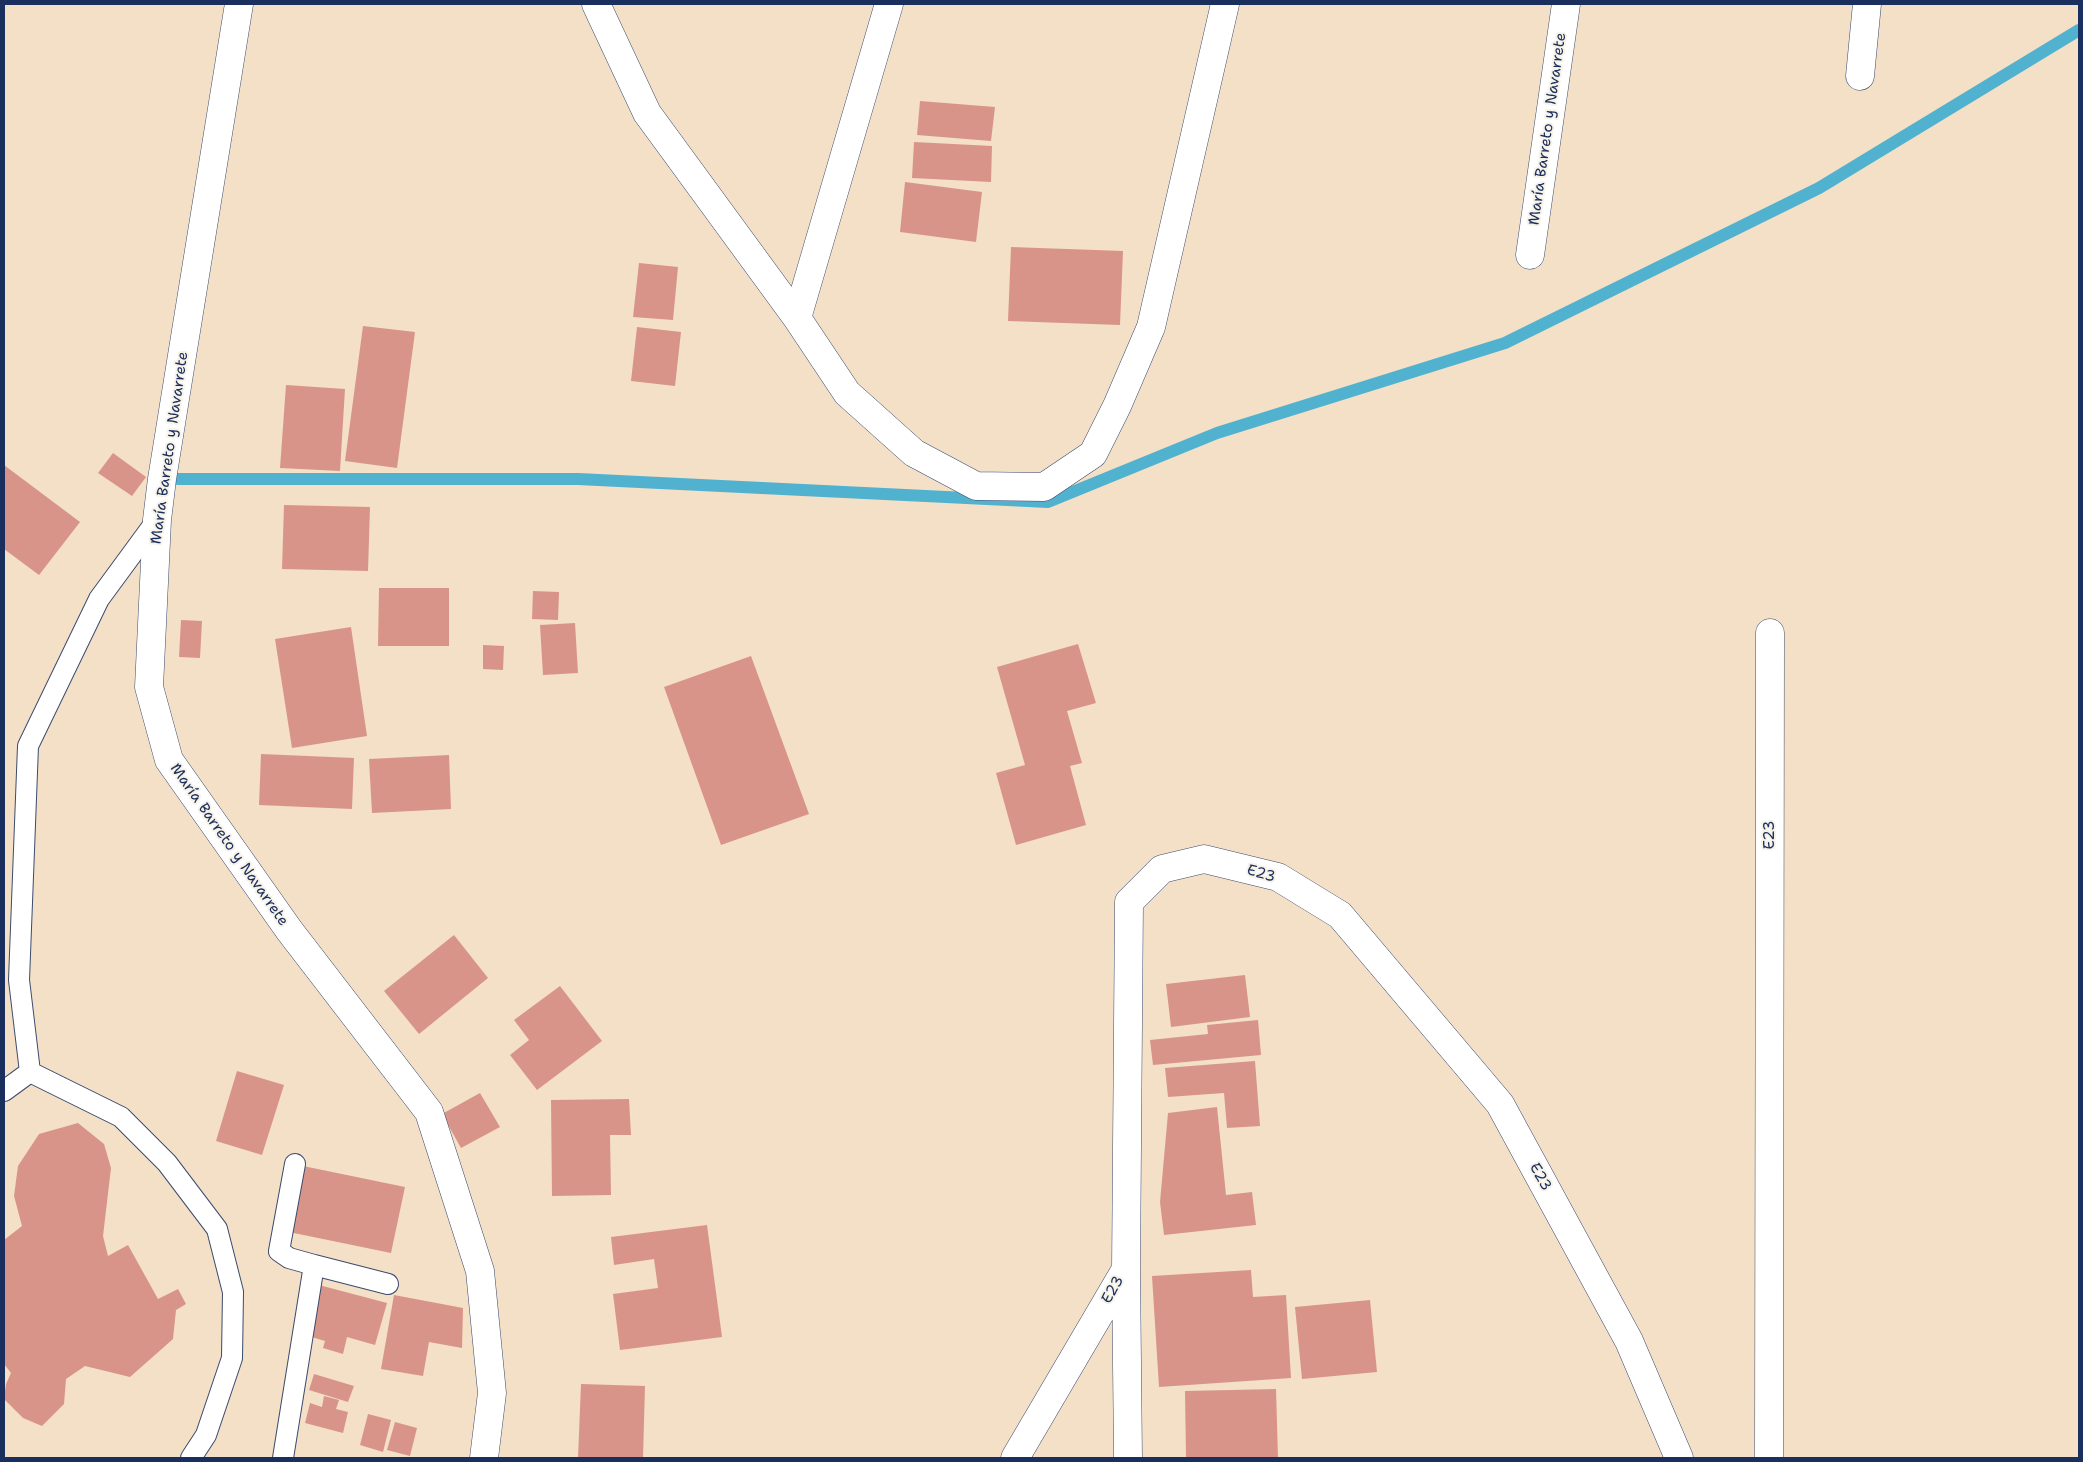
<!DOCTYPE html>
<html>
<head>
<meta charset="utf-8">
<style>
  body { margin:0 }
  #map { position:relative; width:2083px; height:1462px; overflow:hidden; background:#f3e0c6; font-family:"Shantell Sans",sans-serif }
  canvas { display:block }
  .frame { position:absolute; inset:0; border:5px solid #1b2f5e; pointer-events:none }
</style>
</head>
<body>
<div id="map">
<canvas width="2083" height="1462"></canvas>
<div class="frame"></div>
</div>
<script>
const g = document.querySelector('canvas').getContext('2d');
g.lineJoin = 'round';
function trace(path, color, width, dash) {
  g.strokeStyle = color;
  g.lineWidth = width;
  g.lineCap = dash ? 'butt' : 'round';
  g.setLineDash(dash || []);
  g.stroke(path);
}
function fillPath(path, color) {
  g.fillStyle = color;
  g.fill(path, 'evenodd');
}
function label(font, color, halo, rows, align = 'center') {
  g.font = font + ' "Shantell Sans",sans-serif';
  g.lineWidth = 4;
  g.setLineDash([]);
  g.textBaseline = 'middle';
  g.strokeStyle = halo;
  g.fillStyle = color;
  for (const [text, x, y, turn = 0] of rows) {
    g.save();
    g.translate(x, y);
    g.rotate((+turn || 0) * Math.PI / 180);
    g.textAlign = isNaN(turn) ? turn : align;
    if (halo) g.strokeText(text, 0, 0);
    g.fillText(text, 0, 0);
    g.restore();
  }
}
const stream = new Path2D(`
  M 162,479 L 578,479 L 1048,502 L 1217,433 L 1505,343 L 1819,188 L 2079,30`);
const building = new Path2D(`
  M 920,101 L 995,107 L 991,141 L 917,135 Z
  M 914,142 L 992,146 L 991,182 L 912,178 Z
  M 905,182 L 982,192 L 976,242 L 900,232 Z
  M 1011,247 L 1123,251 L 1120,325 L 1008,321 Z
  M 639,263 L 678,267 L 673,320 L 633,317 Z
  M 363,326 L 415,332 L 397,468 L 345,461 Z
  M 637,327 L 681,332 L 675,386 L 631,381 Z
  M 286,385 L 345,389 L 340,471 L 280,468 Z
  M 113,453 L 146,477 L 132,496 L 98,473 Z
  M 4,465 L 80,522 L 39,575 L 4,549 Z
  M 284,505 L 370,507 L 368,571 L 282,569 Z
  M 379,588 L 449,588 L 449,646 L 378,646 Z
  M 533,591 L 559,592 L 558,620 L 532,619 Z
  M 181,620 L 202,621 L 200,658 L 179,657 Z
  M 575,623 L 578,673 L 543,675 L 540,625 Z
  M 351,627 L 367,736 L 292,748 L 275,639 Z
  M 1078,644 L 1096,703 L 1067,711 L 1082,763 L 1070,766 L 1086,825 L 1016,845 L 996,773 L 1025,765 L 997,667 Z
  M 483,645 L 504,646 L 503,670 L 483,669 Z
  M 751,656 L 809,814 L 721,845 L 664,687 Z
  M 261,754 L 354,758 L 352,809 L 259,805 Z
  M 449,755 L 451,809 L 372,813 L 369,759 Z
  M 454,935 L 488,978 L 419,1034 L 384,991 Z
  M 1245,975 L 1250,1017 L 1171,1027 L 1166,984 Z
  M 560,986 L 602,1041 L 537,1090 L 510,1055 L 529,1040 L 514,1020 Z
  M 1258,1020 L 1261,1055 L 1153,1065 L 1150,1040 L 1208,1034 L 1207,1025 Z
  M 1255,1061 L 1260,1126 L 1227,1128 L 1224,1093 L 1168,1097 L 1165,1068 Z
  M 237,1071 L 284,1085 L 262,1155 L 216,1141 Z
  M 480,1093 L 500,1127 L 461,1148 L 442,1114 Z
  M 629,1099 L 631,1135 L 610,1135 L 611,1195 L 552,1196 L 551,1100 Z
  M 1217,1107 L 1226,1195 L 1252,1192 L 1256,1225 L 1164,1235 L 1160,1202 L 1168,1113 Z
  M 78,1123 L 104,1144 L 111,1168 L 103,1236 L 108,1256 L 128,1245 L 158,1299 L 178,1289 L 186,1304 L 176,1310 L 173,1339 L 130,1377 L 85,1366 L 66,1379 L 64,1404 L 42,1426 L 23,1418 L 4,1399 L 6,1384 L 11,1373 L 4,1364 L 4,1240 L 22,1226 L 14,1196 L 18,1166 L 39,1134 Z
  M 303,1166 L 405,1187 L 391,1253 L 289,1232 Z
  M 707,1225 L 722,1337 L 620,1350 L 613,1294 L 658,1288 L 654,1259 L 614,1265 L 611,1237 Z
  M 1251,1270 L 1253,1297 L 1286,1295 L 1291,1378 L 1159,1387 L 1152,1276 Z
  M 319,1285 L 387,1303 L 375,1345 L 347,1337 L 343,1354 L 323,1348 L 325,1341 L 305,1335 Z
  M 394,1295 L 463,1308 L 462,1348 L 429,1342 L 423,1376 L 381,1369 Z
  M 1370,1300 L 1377,1372 L 1302,1379 L 1295,1307 Z
  M 314,1374 L 354,1386 L 348,1402 L 309,1390 Z
  M 581,1384 L 645,1386 L 643,1458 L 578,1458 Z
  M 1276,1389 L 1278,1458 L 1186,1458 L 1185,1391 Z
  M 324,1396 L 339,1400 L 336,1409 L 348,1412 L 343,1433 L 305,1423 L 310,1403 L 322,1407 Z
  M 368,1414 L 391,1420 L 383,1452 L 360,1445 Z
  M 395,1422 L 417,1428 L 410,1456 L 387,1450 Z`);
const lane = new Path2D(`
  M 30,1072 L 121,1117 L 167,1163 L 217,1229 L 233,1292 L 232,1358 L 206,1435 L 191,1458
  M 4,1091 L 30,1072 L 19,980 L 28,746 L 99,599 L 157,520
  M 295,1164 L 279,1251 L 289,1258 L 314,1265
  M 283,1458 L 314,1265 L 388,1284`);
const street = new Path2D(`
  M 239,4 L 162,479 L 157,520 L 149,687 L 169,760 L 289,930 L 429,1112 L 480,1271 L 492,1393 L 484,1458
  M 596,4 L 647,113 L 797,318 L 847,393 L 914,453 L 976,486 L 1044,487 L 1093,454 L 1117,406 L 1151,327 L 1225,4
  M 1860,76 L 1867,4
  M 1530,255 L 1566,4
  M 797,318 L 889,4
  M 1126,1269 L 1128,1458
  M 1015,1458 L 1126,1269 L 1129,902 L 1162,869 L 1204,859 L 1278,877 L 1340,915 L 1500,1104 L 1629,1341 L 1679,1458
  M 1769,1458 L 1770,633`);
const streetNames = [
  ["María Barreto y Navarrete",1548,129,-82],
  ["María Barreto y Navarrete",170,448,-82],
  ["E23",1770,835,-90],
  ["María Barreto y Navarrete",229,845,55],
  ["E23",1261,874,16],
  ["E23",1540,1177,61],
  ["E23",1113,1290,-60]
];
trace(stream, '#50b2cf', 12);
fillPath(building, '#d99489');
trace(lane, '#3b4a6e', 22);
trace(street, '#3b4a6e', 29);
trace(lane, '#fff', 20);
trace(street, '#fff', 28);
label('15px', '#1b2f5e', '#f7f3e8', streetNames);
</script>
</body>
</html>
